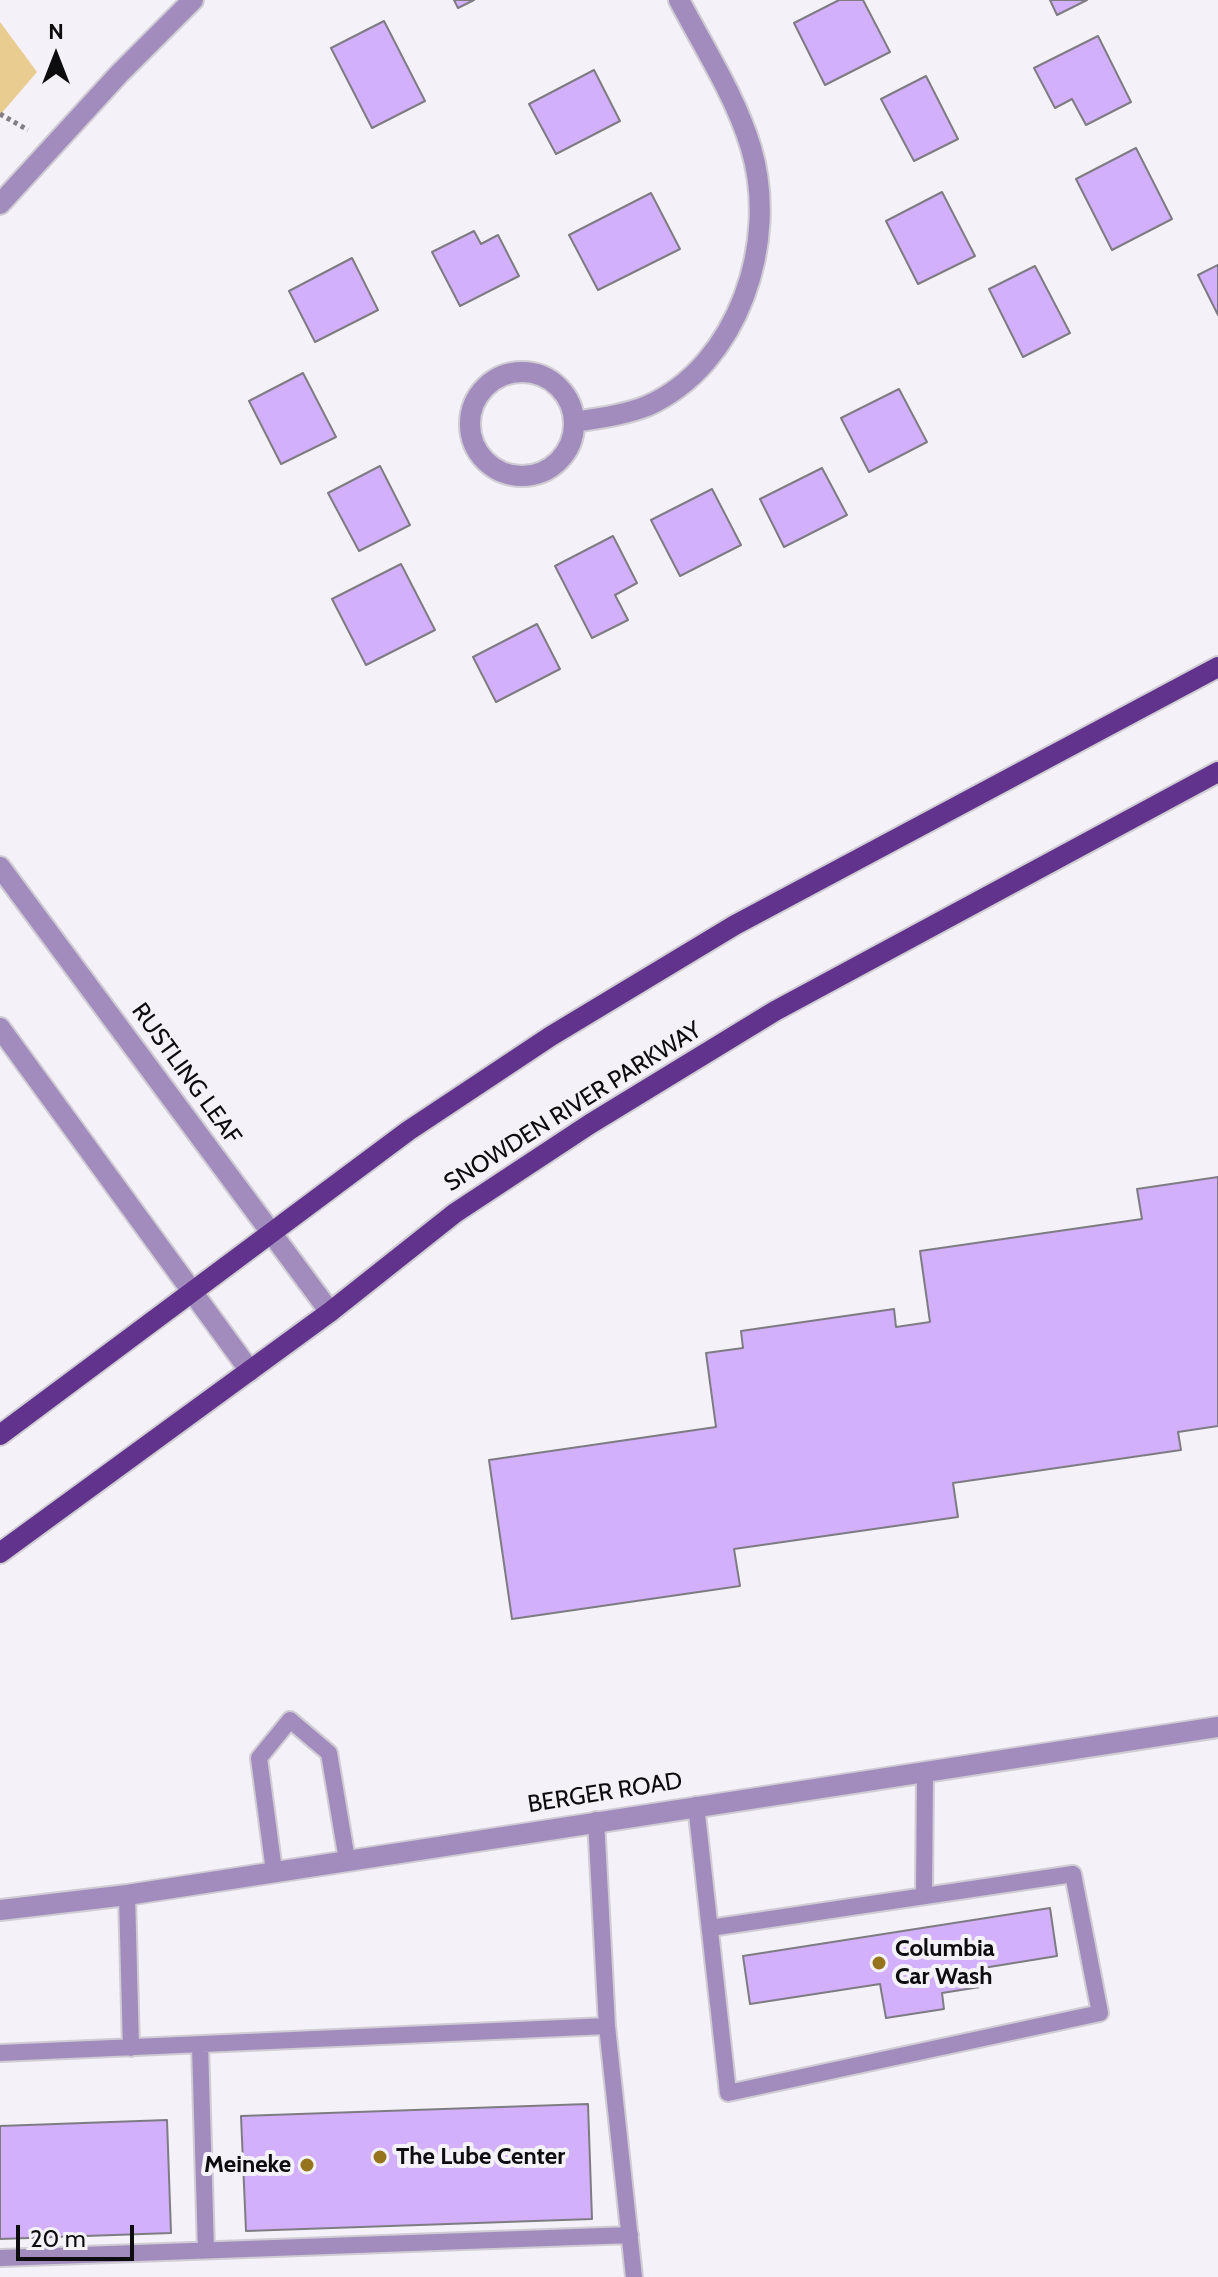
<!DOCTYPE html>
<html>
<head>
<meta charset="utf-8">
<style>
  body { margin:0 }
  #map { position:relative; width:1218px; height:2277px; overflow:hidden; background:#f4f1f8; font-family:Cabin,sans-serif }
  canvas { display:block }
  .north { position:absolute; left:16px; top:16px; width:80px; height:80px; -webkit-text-stroke:6px #f4f1f8; paint-order:stroke; rotate:0deg; font-size:22px; font-weight:700; line-height:32px; text-align:center; color:#0d0c0e }
  .north::after { content:''; display:block; margin:auto; width:28px; height:36px; background:#0d0c0e; clip-path:polygon(50% 0,100% 100%,50% 72%,0 100%) }
  .scale { position:absolute; left:16px; top:2225px; width:118px; height:36px; box-sizing:border-box; border:4px solid #0d0c0e; border-top:0; padding-left:10px; font-size:24px; line-height:28px; white-space:nowrap; color:#0d0c0e; -webkit-text-stroke:6px #f4f1f8; paint-order:stroke }
</style>
</head>
<body>
<div id="map">
<canvas width="1218" height="2277"></canvas>
<div class="north">N</div>
<div class="scale">20 m</div>
</div>
<script>
const g = document.querySelector('canvas').getContext('2d');
g.lineJoin = 'round';
function fillPath(path, color) {
  g.fillStyle = color;
  g.fill(path, 'evenodd');
}
function trace(path, color, width, dash) {
  g.strokeStyle = color;
  g.lineWidth = width;
  g.lineCap = dash ? 'butt' : 'round';
  g.setLineDash(dash || []);
  g.stroke(path);
}
function label(font, color, halo, rows, align = 'center') {
  g.font = font + ' Cabin,sans-serif';
  g.lineWidth = 8;
  g.setLineDash([]);
  g.textBaseline = 'middle';
  g.strokeStyle = halo;
  g.fillStyle = color;
  for (const [text, x, y, turn = 0] of rows) {
    g.save();
    g.translate(x, y);
    g.rotate((+turn || 0) * Math.PI / 180);
    g.textAlign = isNaN(turn) ? turn : align;
    if (halo) g.strokeText(text, 0, 0);
    g.fillText(text, 0, 0);
    g.restore();
  }
}
const green = new Path2D(`
  M 0,22 L 37,72 L 0,115 Z`);
const building = new Path2D(`
  M 454,0 L 474,0 L 458,8 Z
  M 839,0 L 863,0 L 890,52 L 825,85 L 794,23 Z
  M 1050,0 L 1087,0 L 1057,15 Z
  M 384,21 L 425,101 L 372,128 L 331,48 Z
  M 1098,36 L 1131,102 L 1086,125 L 1072,99 L 1055,108 L 1034,68 Z
  M 594,70 L 620,121 L 556,154 L 529,104 Z
  M 926,76 L 958,139 L 914,161 L 881,99 Z
  M 1136,148 L 1172,219 L 1112,250 L 1076,179 Z
  M 942,192 L 975,256 L 918,284 L 886,221 Z
  M 651,193 L 680,249 L 598,290 L 569,235 Z
  M 474,231 L 481,244 L 498,235 L 519,276 L 460,306 L 432,252 Z
  M 352,258 L 378,310 L 315,342 L 289,291 Z
  M 1218,265 L 1218,315 L 1198,275 Z
  M 1035,266 L 1070,333 L 1023,357 L 989,289 Z
  M 303,373 L 336,437 L 281,464 L 249,401 Z
  M 899,389 L 927,442 L 869,472 L 841,418 Z
  M 380,466 L 410,525 L 359,551 L 328,493 Z
  M 822,468 L 847,515 L 784,547 L 760,499 Z
  M 712,489 L 741,545 L 680,576 L 651,520 Z
  M 613,536 L 637,583 L 615,595 L 628,620 L 592,638 L 555,566 Z
  M 401,564 L 435,630 L 366,665 L 332,599 Z
  M 537,624 L 560,669 L 496,702 L 473,657 Z
  M 1218,1177 L 1218,1426 L 1178,1432 L 1181,1450 L 953,1483 L 958,1517 L 734,1549 L 740,1586 L 512,1619 L 489,1460 L 716,1427 L 706,1353 L 743,1348 L 741,1331 L 894,1309 L 896,1327 L 930,1322 L 920,1251 L 1142,1219 L 1137,1189 Z
  M 1050,1908 L 1057,1956 L 977,1969 L 980,1987 L 942,1993 L 944,2009 L 886,2018 L 880,1984 L 750,2004 L 743,1956 Z
  M 588,2104 L 592,2219 L 246,2231 L 241,2116 Z
  M 167,2120 L 171,2233 L 0,2239 L 0,2126 Z`);
const path = new Path2D(`
  M 0,114 L 28,130`);
const service = new Path2D(`
  M 696,1805 L 728,2093 L 1100,2013 L 1073,1874 L 710,1928
  M 596,1820 L 607,2026 L 634,2277
  M 274,1871 L 259,1758 L 290,1720 L 329,1753 L 347,1860
  M 127,1895 L 131,2048
  M 924,1896 L 925,1771
  M 200,2045 L 206,2250
  M 0,2053 L 607,2026
  M 0,2258 L 630,2235`);
const minor = new Path2D(`
  M 0,204 L 119,74 L 193,0
  M470 424a52 52 0 1 1 104 0a52 52 0 1 1-104 0Z
  M 575,422 C 599,418 624,415 647,406 C 739,365 779,241 751,148 C 736,97 704,48 679,0
  M 0,867 L 330,1312
  M 0,1028 L 250,1371
  M 0,1910 L 127,1895 L 1218,1727`);
const primary = new Path2D(`
  M 0,1435 L 408,1131 L 551,1036 L 735,925 L 1218,667
  M 0,1553 L 330,1312 L 455,1213 L 590,1124 L 775,1011 L 1218,772`);
const markers = [
  [879,1963,8,"#96741d"],
  [380,2157,8,"#96741d"],
  [307,2165,8,"#96741d"]
];
const streetNames = [
  ["RUSTLING LEAF",186,1074,54],
  ["SNOWDEN RIVER PARKWAY",573,1107,-32],
  ["BERGER ROAD",605,1793,-9]
];
const poiNames = [
  ["Columbia",895,1949],
  ["Car Wash",895,1977],
  ["The Lube Center",396,2157],
  ["Meineke",291,2165,"right"]
];
fillPath(green, '#e9cc8f');
fillPath(building, '#d2b0fb');
trace(building, '#7e7c82', 2);
trace(service, '#cfccd3', 20);
trace(minor, '#cfccd3', 24);
trace(primary, '#cfccd3', 24);
trace(path, '#817f83', 5, [4, 4]);
trace(service, '#a28cbe', 16);
trace(minor, '#a28cbe', 20);
trace(primary, '#61338d', 20);
for (const [x, y, r, color] of markers) {
  const dot = new Path2D();
  dot.arc(x, y, r, 0, 2 * Math.PI);
  g.fillStyle = color;
  g.fill(dot);
  trace(dot, '#f4f1f8', 3);
}
label('24px', '#0d0c0e', '#f4f1f8', streetNames);
label('bold 24px', '#0d0c0e', '#f4f1f8', poiNames, 'left');
</script>
</body>
</html>
